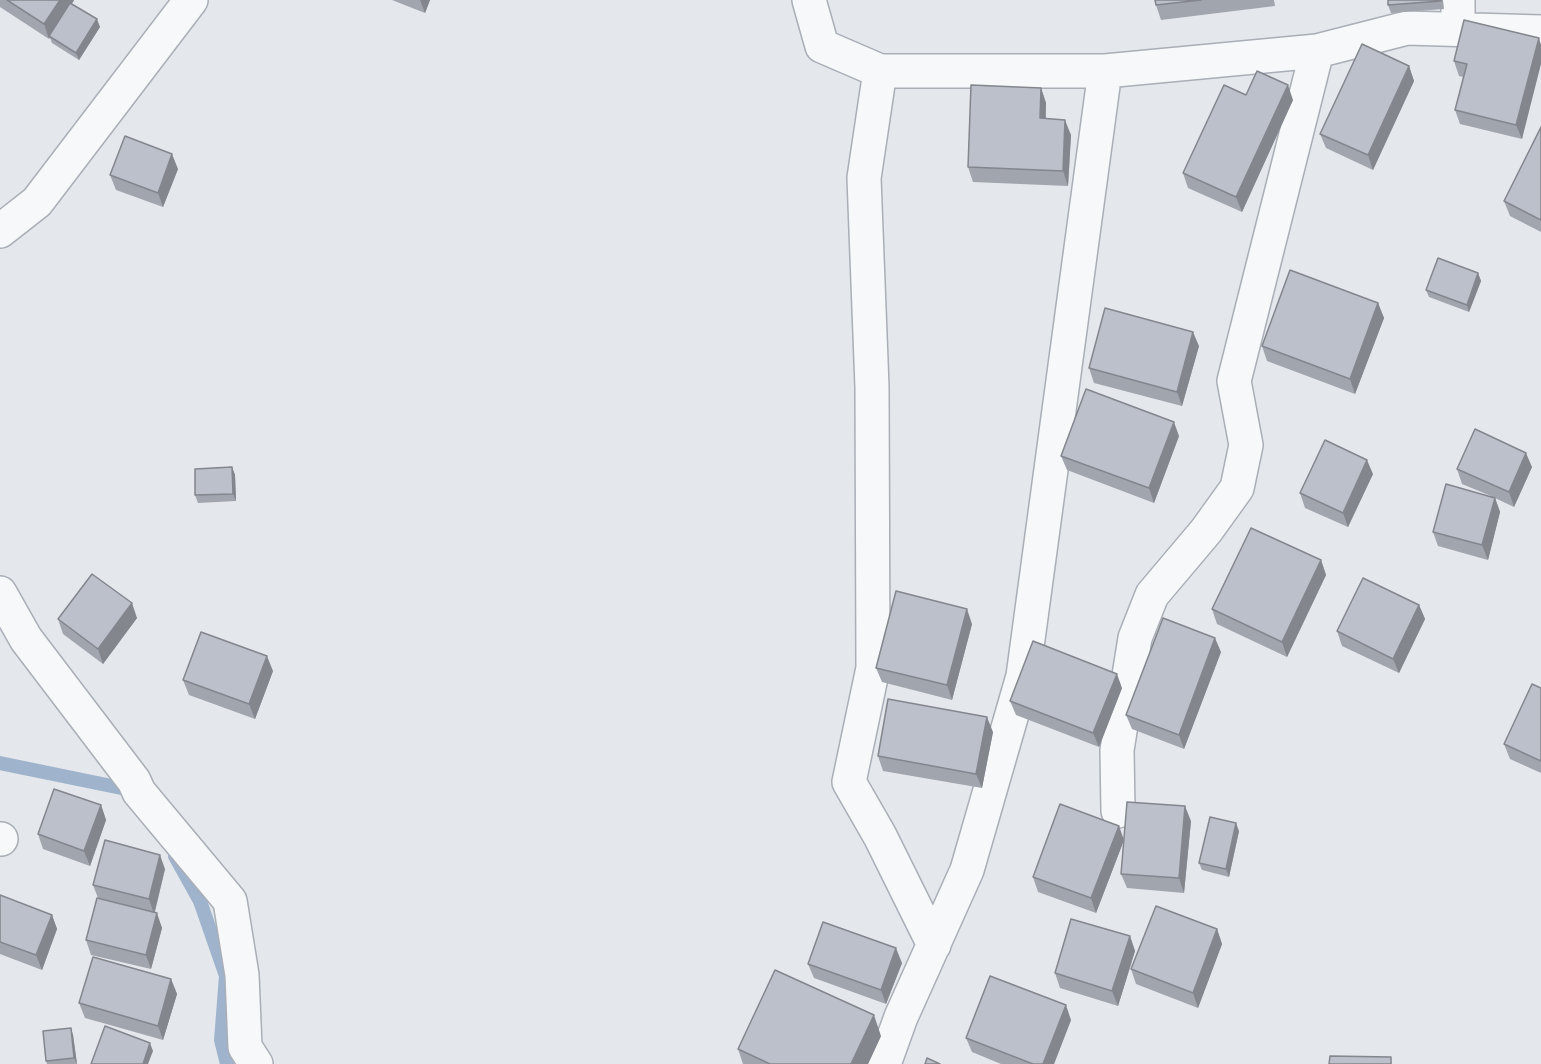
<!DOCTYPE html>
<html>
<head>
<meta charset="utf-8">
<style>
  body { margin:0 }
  canvas { display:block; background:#e4e7ec }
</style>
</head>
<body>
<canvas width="1541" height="1064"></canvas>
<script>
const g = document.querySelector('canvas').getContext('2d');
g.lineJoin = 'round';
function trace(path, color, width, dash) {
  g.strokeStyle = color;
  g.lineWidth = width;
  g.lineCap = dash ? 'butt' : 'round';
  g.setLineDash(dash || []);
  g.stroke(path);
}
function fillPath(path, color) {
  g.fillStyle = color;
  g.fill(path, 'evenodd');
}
const stream = new Path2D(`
  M 0,763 L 136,791
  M 175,856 L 200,901 L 226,976 L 221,1040 L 227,1064`);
const minor = new Path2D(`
  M 809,0 L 822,46 L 880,71 L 1105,71 L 1317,51 L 1407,28 L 1541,32
  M 1458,29 L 1458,0
  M 880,71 L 864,178 L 872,387 L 873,668 L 849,782 L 880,836 L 934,945
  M 0,231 L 37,202 L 191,0
  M 0,593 L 26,639 L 134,781 L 139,792 L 230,901 L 242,975 L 245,1047 L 256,1064
  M 1118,811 L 1117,750 L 1135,638 L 1152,595 L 1206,531 L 1237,488 L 1246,445 L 1234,381 L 1317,51
  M 0,839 L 1,839
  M 884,1064 L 901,1017 L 967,870 L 1023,676 L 1105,71`);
const wall = new Path2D(`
  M 0,0 L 74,0 L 72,4 L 100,27 L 79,60 L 52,43 L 50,38 L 49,39 L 0,7 Z
  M 392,0 L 430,0 L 425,13 Z
  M 1155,0 L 1274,0 L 1275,6 L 1161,20 L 1156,5 Z
  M 1388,0 L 1443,0 L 1444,9 L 1391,13 L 1388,5 Z
  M 1539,38 L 1522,139 L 1460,124 L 1455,110 L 1463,77 L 1459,76 L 1454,61 Z
  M 1409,66 L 1414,81 L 1373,170 L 1326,148 L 1320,134 Z
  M 1041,88 L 1046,103 L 1046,119 L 1071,135 L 1068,186 L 973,182 L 968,167 Z
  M 1246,95 L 1293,100 L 1242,212 L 1188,188 L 1183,173 Z
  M 1541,127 L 1541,232 L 1510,216 L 1504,201 Z
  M 178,169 L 163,207 L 116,190 L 110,175 Z
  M 1478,273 L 1481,281 L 1469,312 L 1429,297 L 1426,290 Z
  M 1378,303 L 1384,318 L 1355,394 L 1267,361 L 1262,346 Z
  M 1199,346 L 1182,406 L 1094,383 L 1089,368 Z
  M 1179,436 L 1154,503 L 1067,470 L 1061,456 Z
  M 232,467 L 235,475 L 236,501 L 198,503 L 195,495 Z
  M 1532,467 L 1514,507 L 1495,498 L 1500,512 L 1488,560 L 1438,546 L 1433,532 L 1491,496 L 1462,484 L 1457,469 Z
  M 1373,474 L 1348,527 L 1305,508 L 1300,493 Z
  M 1321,560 L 1326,575 L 1287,657 L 1217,624 L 1212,609 Z
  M 1419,605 L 1425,619 L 1399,673 L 1342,646 L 1337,631 Z
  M 137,618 L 103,664 L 63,634 L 58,619 Z
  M 972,624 L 952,700 L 882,682 L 876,668 Z
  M 1221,652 L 1184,749 L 1132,729 L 1126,715 Z
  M 273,671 L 255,719 L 189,695 L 183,680 Z
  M 1122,688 L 1099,747 L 1016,715 L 1010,701 Z
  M 1541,688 L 1541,773 L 1510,759 L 1504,744 Z
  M 993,732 L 982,788 L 883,771 L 878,756 Z
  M 101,805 L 106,820 L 90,866 L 43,849 L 38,834 Z
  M 1191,821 L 1184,893 L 1127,888 L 1121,874 Z
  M 1239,831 L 1229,877 L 1202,870 L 1199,863 Z
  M 1124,840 L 1096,913 L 1038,892 L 1033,877 Z
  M 165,869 L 155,912 L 162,928 L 151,969 L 91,955 L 86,940 L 98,898 L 93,885 Z
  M 0,895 L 52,915 L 57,929 L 42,970 L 0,954 Z
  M 1217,929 L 1222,944 L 1198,1008 L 1136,984 L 1131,969 Z
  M 1130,936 L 1135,951 L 1118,1006 L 1060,988 L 1055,973 Z
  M 902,963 L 886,1004 L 814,978 L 808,964 Z
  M 171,979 L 177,994 L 163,1040 L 85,1018 L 79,1003 Z
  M 1071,1020 L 1054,1064 L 1001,1064 L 972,1052 L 966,1038 Z
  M 73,1035 L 77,1064 L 47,1064 L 46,1061 Z
  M 881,1036 L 868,1064 L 743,1064 L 738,1049 Z`);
const shadedWall = new Path2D(`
  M 60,0 L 74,0 L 51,37 L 49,36 L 49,39 L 44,24 Z
  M 420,0 L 430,0 L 425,13 Z
  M 97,19 L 100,27 L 79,60 L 76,53 Z
  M 1539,38 L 1541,45 L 1541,64 L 1522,139 L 1516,125 Z
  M 1409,66 L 1414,81 L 1373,170 L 1368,155 Z
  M 1288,85 L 1293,100 L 1242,212 L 1236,197 Z
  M 1041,88 L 1046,103 L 1045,133 L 1040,118 Z
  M 1065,120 L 1071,135 L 1068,186 L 1063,171 Z
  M 172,154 L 178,169 L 163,207 L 158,193 Z
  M 1478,273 L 1481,281 L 1469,312 L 1467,305 Z
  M 1378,303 L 1384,318 L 1355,394 L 1350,379 Z
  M 1193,332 L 1199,346 L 1182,406 L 1177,392 Z
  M 1174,422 L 1179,436 L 1154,503 L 1149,488 Z
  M 1526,453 L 1532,467 L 1514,507 L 1509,492 Z
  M 1367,460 L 1373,474 L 1348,527 L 1343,513 Z
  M 232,467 L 235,475 L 236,501 L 233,494 Z
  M 1495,498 L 1500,512 L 1488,560 L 1482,545 Z
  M 1321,560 L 1326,575 L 1287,657 L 1282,642 Z
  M 132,603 L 137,618 L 103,664 L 98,649 Z
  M 1419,605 L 1425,619 L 1399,673 L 1393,659 Z
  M 967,609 L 972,624 L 952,700 L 947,685 Z
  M 1215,638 L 1221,652 L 1184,749 L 1179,735 Z
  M 267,656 L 273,671 L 255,719 L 249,704 Z
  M 1117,674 L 1122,688 L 1099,747 L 1093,733 Z
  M 987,717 L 993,732 L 982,788 L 976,774 Z
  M 101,805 L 106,820 L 90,866 L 84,851 Z
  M 1185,806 L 1191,821 L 1184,893 L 1179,878 Z
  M 1236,823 L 1239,831 L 1229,877 L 1226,869 Z
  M 1119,826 L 1124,840 L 1096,913 L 1091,898 Z
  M 160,855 L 165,869 L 154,914 L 149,899 Z
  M 157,913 L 162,928 L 151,969 L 146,955 Z
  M 52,915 L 57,929 L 42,970 L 36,955 Z
  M 1217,929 L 1222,944 L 1198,1008 L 1193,993 Z
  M 1130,936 L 1135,951 L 1118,1006 L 1112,991 Z
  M 896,948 L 902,963 L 886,1004 L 881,990 Z
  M 171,979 L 177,994 L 163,1040 L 158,1026 Z
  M 1066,1005 L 1071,1020 L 1054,1064 L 1043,1064 Z
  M 874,1015 L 881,1036 L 868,1064 L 851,1064 Z
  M 71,1028 L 73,1035 L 77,1064 L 74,1058 Z
  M 150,1043 L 153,1051 L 148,1064 L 143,1064 Z`);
const building = new Path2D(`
  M 7,0 L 60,0 L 44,24 Z
  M 1155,0 L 1201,0 L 1156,5 Z
  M 1388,0 L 1441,0 L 1441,1 L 1388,5 Z
  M 70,3 L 97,19 L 76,53 L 49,36 Z
  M 1464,20 L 1539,38 L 1516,125 L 1455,110 L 1467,64 L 1454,61 Z
  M 1362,44 L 1409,66 L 1368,155 L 1320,134 Z
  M 1257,71 L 1288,85 L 1236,197 L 1183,173 L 1224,85 L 1246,95 Z
  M 971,85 L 1041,88 L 1040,118 L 1065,120 L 1063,171 L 968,167 Z
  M 1541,127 L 1541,220 L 1504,201 Z
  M 125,136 L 172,154 L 158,193 L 110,175 Z
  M 1438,258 L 1478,273 L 1467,305 L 1426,290 Z
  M 1290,270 L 1378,303 L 1350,379 L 1262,346 Z
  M 1105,308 L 1193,332 L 1177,392 L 1089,368 Z
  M 1086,389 L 1174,422 L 1149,488 L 1061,456 Z
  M 1475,429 L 1526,453 L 1509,492 L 1457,469 Z
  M 1325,440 L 1367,460 L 1343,513 L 1300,493 Z
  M 232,467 L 233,494 L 195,495 L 195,469 Z
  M 1446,484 L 1495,498 L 1482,545 L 1433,532 Z
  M 1251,528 L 1321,560 L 1282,642 L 1212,609 Z
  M 92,574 L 132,603 L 98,649 L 58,619 Z
  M 1363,578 L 1419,605 L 1393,659 L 1337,631 Z
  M 896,591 L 967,609 L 947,685 L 876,668 Z
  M 1163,618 L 1215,638 L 1179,735 L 1126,715 Z
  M 201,632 L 267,656 L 249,704 L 183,680 Z
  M 1033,641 L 1117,674 L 1093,733 L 1010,701 Z
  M 1532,684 L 1541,688 L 1541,761 L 1504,744 Z
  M 888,699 L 987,717 L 976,774 L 878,756 Z
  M 54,789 L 101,805 L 84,851 L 38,834 Z
  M 1127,802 L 1185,806 L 1179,878 L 1121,874 Z
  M 1060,804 L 1119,826 L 1091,898 L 1033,877 Z
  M 1210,817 L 1236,823 L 1226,869 L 1199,863 Z
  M 105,840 L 160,855 L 149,899 L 93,885 Z
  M 0,895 L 52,915 L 36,955 L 0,942 Z
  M 97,898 L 157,913 L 146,955 L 86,940 Z
  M 1156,906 L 1217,929 L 1193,993 L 1131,969 Z
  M 1071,919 L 1130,936 L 1112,991 L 1055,973 Z
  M 823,922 L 896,948 L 881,990 L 808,964 Z
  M 93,957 L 171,979 L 158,1026 L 79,1003 Z
  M 775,970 L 874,1015 L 851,1064 L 770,1064 L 738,1049 Z
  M 990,976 L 1066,1005 L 1043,1064 L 1033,1064 L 966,1038 Z
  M 105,1026 L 150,1043 L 143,1064 L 91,1064 Z
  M 71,1028 L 74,1058 L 46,1061 L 43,1031 Z
  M 1330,1056 L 1391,1057 L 1391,1064 L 1329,1064 Z
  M 927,1058 L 940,1064 L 925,1064 Z`);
trace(stream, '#9fb4cc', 14);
trace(minor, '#a9aeb7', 36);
trace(minor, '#f7f8fa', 33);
fillPath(wall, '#a1a5ae');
fillPath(shadedWall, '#83868d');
fillPath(building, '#bbc0ca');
trace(building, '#83868d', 1.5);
</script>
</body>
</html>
